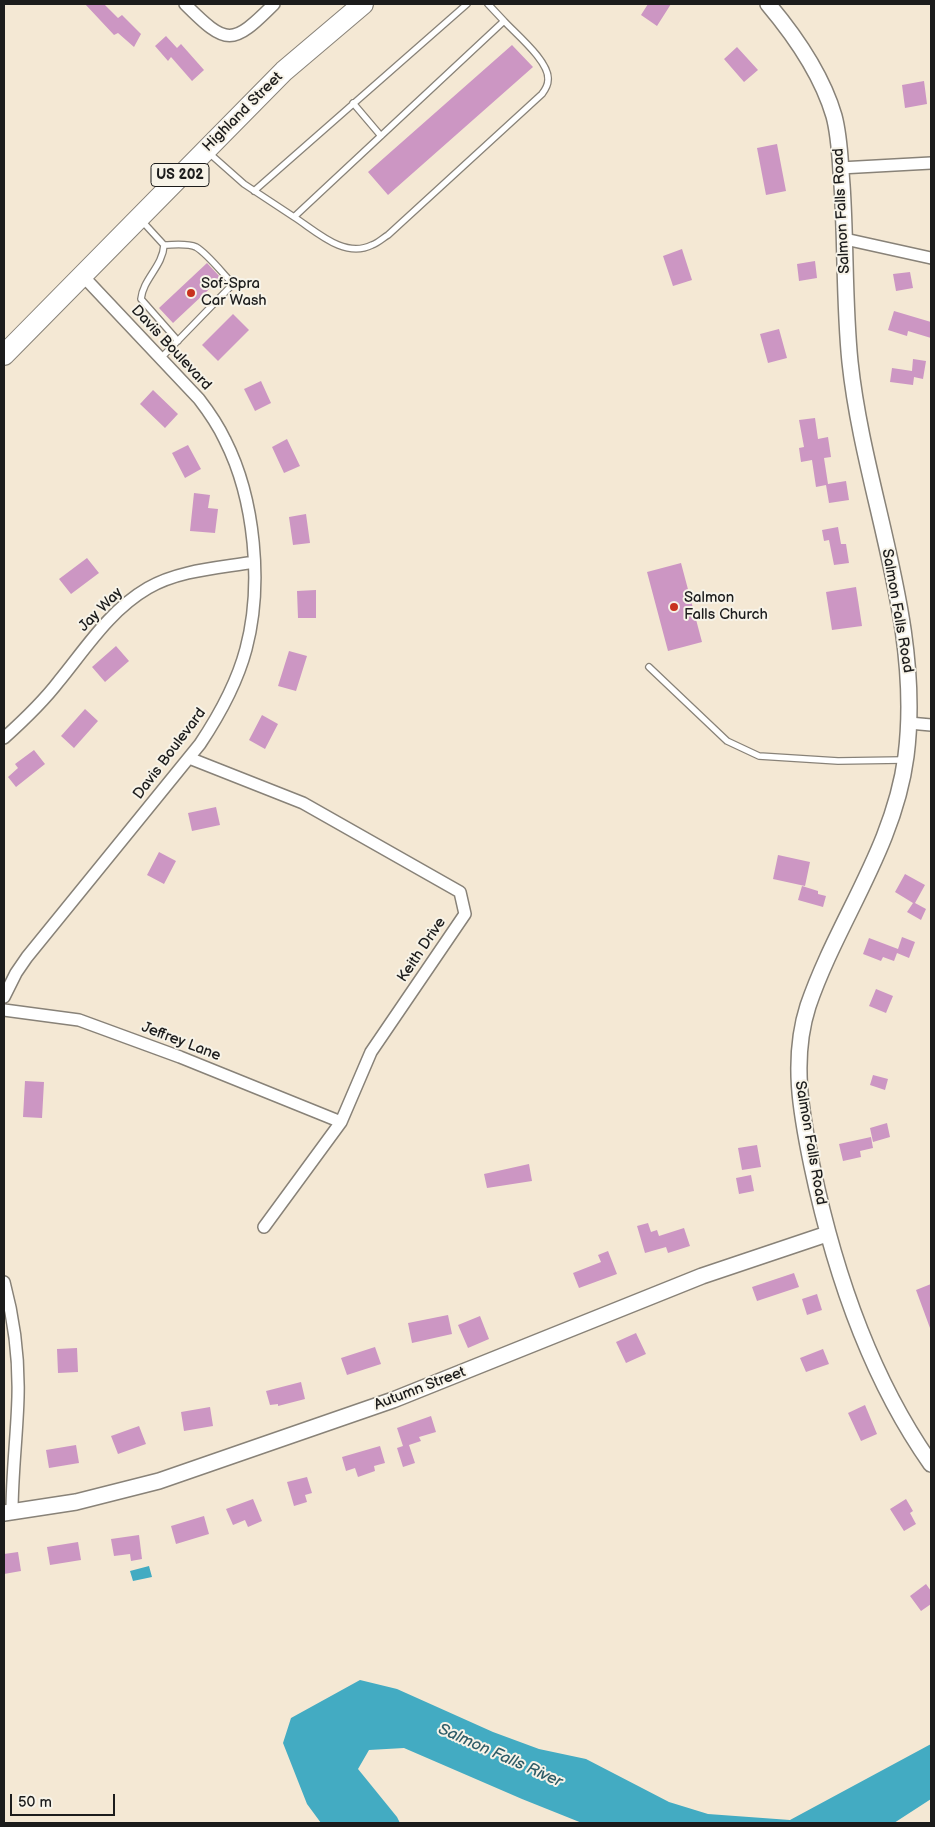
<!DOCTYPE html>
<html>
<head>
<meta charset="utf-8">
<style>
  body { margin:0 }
  #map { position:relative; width:935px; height:1827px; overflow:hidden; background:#f4e8d4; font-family:"Balsamiq Sans",sans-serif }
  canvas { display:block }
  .frame { position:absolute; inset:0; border:5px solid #1c1c1c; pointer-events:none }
  .scale { position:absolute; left:10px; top:1794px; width:105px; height:22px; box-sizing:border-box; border:2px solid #1c1c1c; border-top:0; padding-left:6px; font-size:15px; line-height:18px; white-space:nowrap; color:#1c1c1c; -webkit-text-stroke:4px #f7f3e8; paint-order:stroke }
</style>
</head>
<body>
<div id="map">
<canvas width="935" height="1827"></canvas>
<div class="frame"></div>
<div class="scale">50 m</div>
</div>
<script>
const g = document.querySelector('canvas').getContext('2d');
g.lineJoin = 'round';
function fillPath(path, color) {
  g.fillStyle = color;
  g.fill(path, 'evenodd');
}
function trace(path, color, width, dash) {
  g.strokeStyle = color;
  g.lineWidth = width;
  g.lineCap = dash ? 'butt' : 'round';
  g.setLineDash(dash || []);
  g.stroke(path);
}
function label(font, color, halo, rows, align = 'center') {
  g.font = font + ' "Balsamiq Sans",sans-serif';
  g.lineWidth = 4;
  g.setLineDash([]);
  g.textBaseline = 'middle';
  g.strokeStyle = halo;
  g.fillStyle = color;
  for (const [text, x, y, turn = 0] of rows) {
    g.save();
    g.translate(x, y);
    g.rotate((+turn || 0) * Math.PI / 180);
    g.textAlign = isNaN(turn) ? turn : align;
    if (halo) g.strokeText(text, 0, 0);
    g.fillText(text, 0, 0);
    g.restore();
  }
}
const water = new Path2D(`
  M 149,1566 L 152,1577 L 133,1581 L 130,1571 Z
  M 360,1680 L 397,1689 L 493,1732 L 539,1749 L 586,1759 L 669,1802 L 708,1814 L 790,1820 L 931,1744 L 931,1799 L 894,1823 L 582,1823 L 522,1799 L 404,1748 L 369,1750 L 358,1769 L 397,1817 L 400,1823 L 321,1823 L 307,1804 L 283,1743 L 291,1718 Z`);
const building = new Path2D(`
  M 85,4 L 104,4 L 118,18 L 122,15 L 141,34 L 134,47 L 118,33 L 114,35 Z
  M 648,4 L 671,4 L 657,26 L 641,15 Z
  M 166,36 L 177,48 L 181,44 L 204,70 L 192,81 L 171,57 L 168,61 L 155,46 Z
  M 512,45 L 533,67 L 388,195 L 368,172 Z
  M 737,47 L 758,70 L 744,82 L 724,59 Z
  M 924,81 L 927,104 L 905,108 L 902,85 Z
  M 777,144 L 786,191 L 766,195 L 757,148 Z
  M 682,249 L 692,280 L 673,286 L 663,256 Z
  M 815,261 L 817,278 L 799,281 L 797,264 Z
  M 207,263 L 221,278 L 173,323 L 159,308 Z
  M 910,272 L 913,288 L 896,291 L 893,274 Z
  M 894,311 L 931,322 L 931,338 L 908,331 L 907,336 L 888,330 Z
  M 233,314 L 249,330 L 218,361 L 202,345 Z
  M 779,329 L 787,358 L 768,363 L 760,334 Z
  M 913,359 L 926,361 L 923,379 L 914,377 L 913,385 L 890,382 L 892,368 L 912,371 Z
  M 261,381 L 271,403 L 255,411 L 244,389 Z
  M 153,390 L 178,414 L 165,428 L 140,404 Z
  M 815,418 L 818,439 L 828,437 L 831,457 L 824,458 L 828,484 L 846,481 L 849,500 L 829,503 L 826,485 L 816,487 L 812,460 L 801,462 L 799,448 L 804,447 L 799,420 Z
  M 287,439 L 300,466 L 284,473 L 272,447 Z
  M 188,445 L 201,469 L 185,478 L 172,453 Z
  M 194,493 L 210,495 L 208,508 L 218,509 L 215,533 L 190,531 Z
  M 306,514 L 310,543 L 293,545 L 289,517 Z
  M 838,527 L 841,544 L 846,544 L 849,563 L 834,565 L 829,540 L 824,541 L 822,530 Z
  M 87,558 L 99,573 L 71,594 L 59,579 Z
  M 681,563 L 702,642 L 668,651 L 647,572 Z
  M 856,587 L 862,626 L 832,630 L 826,592 Z
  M 316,590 L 316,618 L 298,618 L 297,591 Z
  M 116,646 L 129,661 L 105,682 L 92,667 Z
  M 289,651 L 307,656 L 296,691 L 278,686 Z
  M 85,709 L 98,721 L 74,748 L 61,736 Z
  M 262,715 L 278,724 L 265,749 L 249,740 Z
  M 34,750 L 45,764 L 16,787 L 8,777 L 18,768 L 15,764 Z
  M 216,807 L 220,825 L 192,831 L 188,813 Z
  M 159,852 L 176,861 L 164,884 L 147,875 Z
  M 778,855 L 810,862 L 805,886 L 773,879 Z
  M 905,874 L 925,885 L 915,903 L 926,909 L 921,920 L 907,912 L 913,903 L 895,892 Z
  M 802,886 L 818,891 L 818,894 L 826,896 L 823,907 L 798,900 Z
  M 902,937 L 915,942 L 909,958 L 897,953 L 894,961 L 883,957 L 881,961 L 863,954 L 869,938 L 898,949 Z
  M 876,989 L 893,996 L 886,1013 L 869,1006 Z
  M 873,1075 L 888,1079 L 885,1090 L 870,1085 Z
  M 25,1081 L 44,1082 L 42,1118 L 23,1117 Z
  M 887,1123 L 890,1137 L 873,1142 L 870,1128 Z
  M 871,1137 L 873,1148 L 860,1151 L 861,1157 L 843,1161 L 839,1144 Z
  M 757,1145 L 761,1167 L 742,1170 L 738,1148 Z
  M 529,1164 L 532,1181 L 487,1188 L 484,1174 Z
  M 751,1175 L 754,1191 L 739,1194 L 736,1178 Z
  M 648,1223 L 651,1232 L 657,1230 L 659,1236 L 684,1228 L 690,1246 L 668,1253 L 666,1247 L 645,1253 L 637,1226 Z
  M 608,1251 L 617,1274 L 579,1288 L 573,1273 L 601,1262 L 598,1255 Z
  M 794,1273 L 799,1287 L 757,1301 L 752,1287 Z
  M 931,1284 L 931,1328 L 930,1328 L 916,1290 Z
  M 817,1294 L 822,1310 L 807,1315 L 802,1299 Z
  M 448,1315 L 452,1334 L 412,1343 L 408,1323 Z
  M 480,1316 L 489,1339 L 468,1348 L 458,1325 Z
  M 636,1333 L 646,1354 L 626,1363 L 616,1342 Z
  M 375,1347 L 381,1364 L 347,1375 L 341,1358 Z
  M 77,1348 L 78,1372 L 58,1373 L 57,1349 Z
  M 823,1349 L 829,1364 L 806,1372 L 800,1358 Z
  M 301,1382 L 305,1399 L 278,1406 L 278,1404 L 270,1405 L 266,1391 Z
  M 865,1405 L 877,1434 L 861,1441 L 848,1413 Z
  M 210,1407 L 213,1426 L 184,1431 L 181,1412 Z
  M 431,1416 L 436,1432 L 419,1437 L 421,1441 L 409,1445 L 415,1463 L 403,1467 L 397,1448 L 403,1446 L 397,1428 Z
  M 139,1426 L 146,1444 L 118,1454 L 111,1436 Z
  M 76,1445 L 79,1463 L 49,1468 L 46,1450 Z
  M 380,1446 L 385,1463 L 374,1466 L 375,1471 L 358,1477 L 355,1468 L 346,1471 L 342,1457 Z
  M 307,1477 L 312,1493 L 305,1495 L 307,1502 L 294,1506 L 287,1482 Z
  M 253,1499 L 262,1521 L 248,1527 L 245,1520 L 233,1525 L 226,1509 Z
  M 906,1499 L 913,1511 L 910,1513 L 916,1524 L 904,1531 L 890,1509 Z
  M 204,1516 L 209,1534 L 176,1544 L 171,1526 Z
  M 139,1535 L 142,1559 L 131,1561 L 130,1554 L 114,1556 L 111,1539 Z
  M 78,1542 L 81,1560 L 50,1565 L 47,1547 Z
  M 18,1552 L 21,1571 L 4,1574 L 4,1554 Z
  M 926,1584 L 931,1591 L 931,1604 L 921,1611 L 910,1596 Z`);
const service = new Path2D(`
  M 353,103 L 381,136
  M 209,153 L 244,184 L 294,217 L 504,21 L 488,4
  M 254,191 L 467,4
  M 294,217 C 316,231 344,259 372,245 C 378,243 383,238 388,235 L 542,94 C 545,90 548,86 548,80 C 550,62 516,34 504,21
  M 142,221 L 164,245 C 174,245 187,243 196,247 C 208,254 223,274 233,284 L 161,358
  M 164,245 C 163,266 143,279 141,299 L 178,341
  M 649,667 L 727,741 L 759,756 L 838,761 L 903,760`);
const minor = new Path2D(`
  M 185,4 C 227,46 232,46 274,4
  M 840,168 L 931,163
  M 845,239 L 931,258
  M 909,723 L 931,725
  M 4,738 C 24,720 43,702 59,681 C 86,648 110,610 148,588 C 179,570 219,568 254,562
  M 189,758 L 303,803 L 460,892 L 465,914 L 371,1052 L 341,1122 L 264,1227
  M 4,997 L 16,973 L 27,957 L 200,744 C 220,714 237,683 246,649 C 263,585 255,499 225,440 C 218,425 209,412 199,399 L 82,275
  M 4,1010 L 79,1020 L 180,1057 L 341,1122
  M 4,1282 C 14,1319 19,1358 18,1397 C 17,1435 12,1474 12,1512`);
const tertiary = new Path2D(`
  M 768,4 C 795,36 822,75 834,116 C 840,138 840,162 842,185 C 846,244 844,303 850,362 C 864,494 923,622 906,756 C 894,848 837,921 808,1006 C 791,1059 801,1113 812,1166 C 834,1271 869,1376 931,1464
  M 4,1513 L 76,1502 L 159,1481 L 393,1400 L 702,1276 L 827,1234`);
const trunk = new Path2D(`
  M 4,355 L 284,71 L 363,4`);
const markers = [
  [191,293,5,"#c8321e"],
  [674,607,5,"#c8321e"]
];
const shields = [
  [180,175,58]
];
const shieldNames = [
  ["US 202",180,175]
];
const streetNames = [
  ["Highland Street",243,112,-45],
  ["Salmon Falls Road",842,211,-93],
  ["Davis Boulevard",171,348,47],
  ["Jay Way",101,610,-45],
  ["Salmon Falls Road",897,611,80],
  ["Davis Boulevard",170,754,-53],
  ["Keith Drive",422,950,-56],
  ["Jeffrey Lane",181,1042,21],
  ["Salmon Falls Road",810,1143,80],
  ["Autumn Street",420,1389,-21]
];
const poiNames = [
  ["Sof-Spra",201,284],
  ["Car Wash",201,301],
  ["Salmon",684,598],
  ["Falls Church",684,615]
];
const waterNames = [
  ["Salmon Falls River",500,1756,24]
];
fillPath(water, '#43abc2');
fillPath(building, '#cc96c3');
trace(service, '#888278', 8);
trace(minor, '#888278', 14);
trace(tertiary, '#888278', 18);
trace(trunk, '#888278', 22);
trace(service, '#fff', 5.5);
trace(minor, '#fff', 11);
trace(tertiary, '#fff', 15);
trace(trunk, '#fff', 20);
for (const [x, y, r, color] of markers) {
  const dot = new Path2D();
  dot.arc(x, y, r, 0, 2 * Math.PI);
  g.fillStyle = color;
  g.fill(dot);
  trace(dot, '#f7f3e8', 2);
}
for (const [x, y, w] of shields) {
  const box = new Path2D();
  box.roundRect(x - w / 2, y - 11.5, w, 23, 4);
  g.fillStyle = '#f7f3e8';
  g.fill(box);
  trace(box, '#1c1c1c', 1);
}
label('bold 14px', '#1c1c1c', null, shieldNames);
label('15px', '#1c1c1c', '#f7f3e8', streetNames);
label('15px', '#1c1c1c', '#f7f3e8', poiNames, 'left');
label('italic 16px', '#2e5c67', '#f7f3e8', waterNames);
</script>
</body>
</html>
